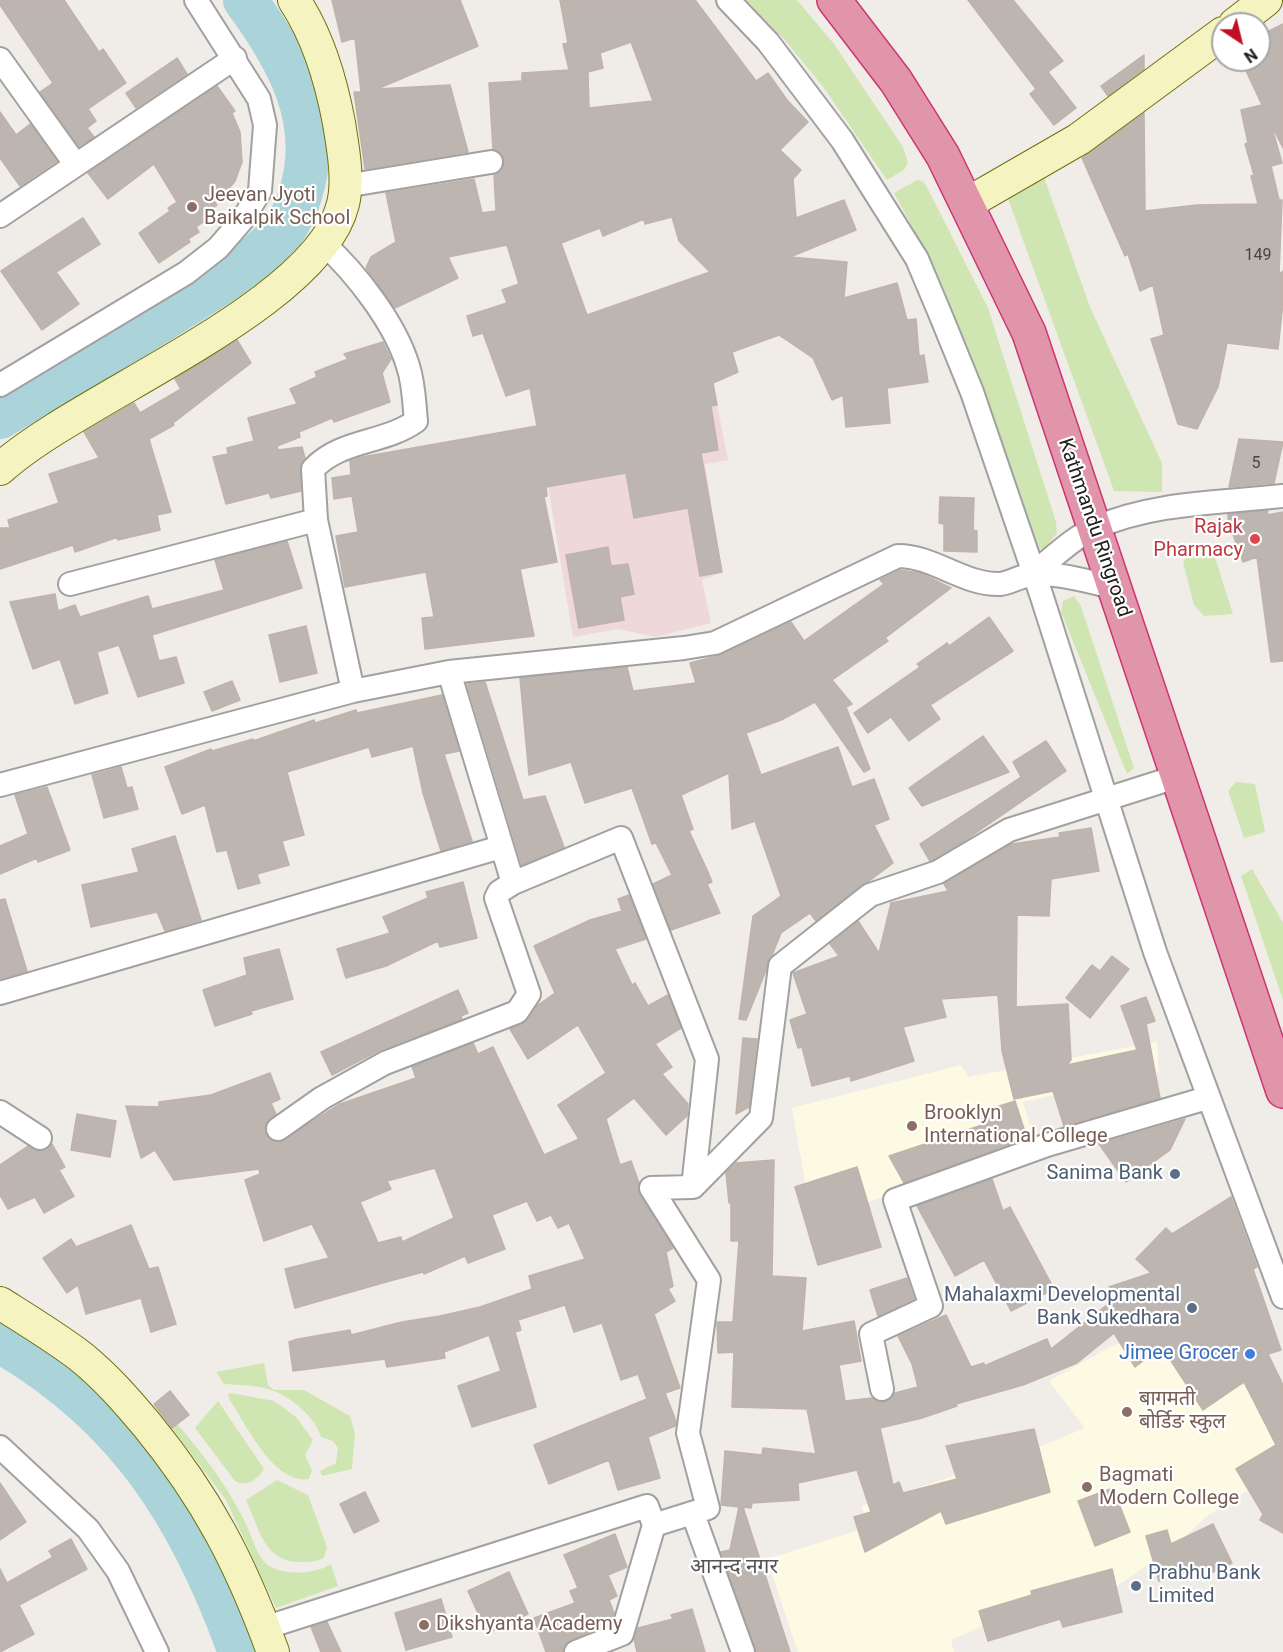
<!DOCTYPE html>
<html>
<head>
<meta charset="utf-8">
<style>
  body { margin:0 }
  #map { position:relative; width:1283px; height:1652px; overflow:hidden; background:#f0ece7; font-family:Roboto,sans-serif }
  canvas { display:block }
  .north { position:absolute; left:1211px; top:12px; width:60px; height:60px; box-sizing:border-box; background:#fff; border:2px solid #a6a6a6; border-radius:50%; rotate:145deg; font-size:16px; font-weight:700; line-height:24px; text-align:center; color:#202020 }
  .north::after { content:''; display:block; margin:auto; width:21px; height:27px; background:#c10f21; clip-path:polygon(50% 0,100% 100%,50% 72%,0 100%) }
</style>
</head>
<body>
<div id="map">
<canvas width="1283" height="1652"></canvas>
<div class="north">N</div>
</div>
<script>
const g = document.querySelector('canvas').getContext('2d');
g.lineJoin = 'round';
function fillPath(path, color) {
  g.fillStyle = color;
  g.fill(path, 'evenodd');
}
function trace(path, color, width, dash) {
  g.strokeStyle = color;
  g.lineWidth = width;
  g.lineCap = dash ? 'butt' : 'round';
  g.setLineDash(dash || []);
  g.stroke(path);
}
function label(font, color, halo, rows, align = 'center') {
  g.font = font + ' Roboto,"Noto Sans Devanagari",sans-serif';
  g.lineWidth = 4.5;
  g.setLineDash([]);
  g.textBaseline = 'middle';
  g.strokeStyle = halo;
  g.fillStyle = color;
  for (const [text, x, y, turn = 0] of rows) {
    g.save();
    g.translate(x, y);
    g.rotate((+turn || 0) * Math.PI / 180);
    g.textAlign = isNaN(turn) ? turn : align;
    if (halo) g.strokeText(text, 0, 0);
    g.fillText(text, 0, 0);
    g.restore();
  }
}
const commercial = new Path2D(`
  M 714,389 L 728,460 L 705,464 L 722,572 L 702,580 L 711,623 L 655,637 L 618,629 L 573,637 L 548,486 Z`);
const education = new Path2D(`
  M 1157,1042 L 1159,1072 L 1023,1102 L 1036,1145 L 812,1221 L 792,1108 L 961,1065 L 968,1077 Z
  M 1116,1344 L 1181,1348 L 1209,1388 L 1283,1382 L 1283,1467 L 1206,1517 L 1174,1547 L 1073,1616 L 1017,1610 L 951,1640 L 954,1652 L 798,1652 L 767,1559 L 869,1527 L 861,1506 L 1022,1454 L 1085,1428 L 1049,1381 Z`);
const grass = new Path2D(`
  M 744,0 L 797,0 L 834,44 L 903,147 L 908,163 L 904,170 L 887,180 L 824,88 L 784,39 Z
  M 1040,166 L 1090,307 L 1162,463 L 1162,492 L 1114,491 L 1006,193 Z
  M 917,180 L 923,181 L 928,189 L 988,308 L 1056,522 L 1057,533 L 1045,548 L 1039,549 L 976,374 L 930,260 L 894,193 Z
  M 1212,548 L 1233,614 L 1204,616 L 1194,605 L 1183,562 L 1188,556 Z
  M 1074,596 L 1081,606 L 1134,768 L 1127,774 L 1061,612 L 1063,601 Z
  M 1236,782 L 1255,784 L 1265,832 L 1244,838 L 1228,791 Z
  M 1252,869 L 1283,923 L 1283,1000 L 1241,876 Z
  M 264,1363 L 268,1385 L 274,1390 L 304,1390 L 350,1416 L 355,1433 L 352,1469 L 322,1476 L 320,1471 L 336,1463 L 338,1448 L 333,1441 L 321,1437 C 316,1418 289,1395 271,1390 C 256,1385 239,1385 224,1384 L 216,1372 Z
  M 231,1393 L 274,1401 L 296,1417 L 313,1440 L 305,1455 L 312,1470 L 309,1479 C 274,1485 246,1424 229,1399 L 228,1394 Z
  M 218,1401 L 264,1469 C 258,1479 246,1488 235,1481 L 195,1428 Z
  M 177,1424 C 204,1455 227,1485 245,1522 C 251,1534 258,1559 269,1566 C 287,1576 315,1574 331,1564 L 338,1586 L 276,1608 L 226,1500 L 172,1428 Z
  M 277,1480 L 308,1495 L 327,1547 L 324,1558 C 316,1562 310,1562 301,1562 C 264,1563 259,1528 246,1500 Z`);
const river = new Path2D(`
  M 0,417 C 59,381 120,347 179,309 C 215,287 252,264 281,233 C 290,223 297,205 301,192 C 323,120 287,57 245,0
  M 0,1341 C 128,1415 191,1516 240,1652`);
const building = new Path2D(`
  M 0,0 L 64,0 L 99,52 L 103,49 L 126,83 L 88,109 L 96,121 L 87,128 L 94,137 L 79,146 L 40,92 L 53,83 L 0,5 Z
  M 332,0 L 460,0 L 478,46 L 377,89 L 450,85 L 468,152 L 365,169 L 354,92 L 361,92 L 355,38 L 342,42 Z
  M 560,0 L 695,0 L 756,81 L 768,73 L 787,100 L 808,122 L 780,150 L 801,170 L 793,179 L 796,218 L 844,200 L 856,230 L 790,257 L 847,262 L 844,298 L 897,283 L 907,320 L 916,319 L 919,356 L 924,355 L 928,382 L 887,388 L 890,423 L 846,427 L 843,395 L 832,400 L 813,358 L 779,335 L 732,352 L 738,372 L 713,383 L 717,405 L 711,406 L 718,450 L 701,453 L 722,572 L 700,576 L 688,508 L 634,518 L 626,473 L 546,487 L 547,496 L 544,497 L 557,562 L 520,569 L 534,636 L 425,649 L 422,618 L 434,617 L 426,572 L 345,587 L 336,536 L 358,532 L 352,496 L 334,499 L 332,478 L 351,475 L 350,461 L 362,457 L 537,426 L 530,388 L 506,396 L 483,333 L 473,336 L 467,316 L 507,303 L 502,290 L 519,284 L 507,245 L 448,257 L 458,278 L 395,308 L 366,268 L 371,257 L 396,242 L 386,193 L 474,179 L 482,213 L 496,211 L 494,175 L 503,167 L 504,160 L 501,153 L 493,149 L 489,83 L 522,81 L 522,73 L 569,70 L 563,44 L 568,43 ZM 631,42 L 653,101 L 589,108 L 588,72 L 603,68 L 600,53 ZM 672,217 L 679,241 L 710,272 L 587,315 L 561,243 L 600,228 L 603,236 L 644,219 L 645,224 Z
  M 968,0 L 1013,0 L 1063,61 L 1048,72 L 1076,108 L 1054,125 L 1030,94 L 1036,89 Z
  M 1283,24 L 1283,148 L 1271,124 L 1282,163 L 1271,166 L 1279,200 L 1282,200 L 1279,274 L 1283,271 L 1283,302 L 1278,349 L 1227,343 L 1218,387 L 1197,429 L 1178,424 L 1151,339 L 1164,335 L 1153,285 L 1140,291 L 1128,254 L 1125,256 L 1082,158 L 1144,113 L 1145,211 L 1197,205 L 1258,204 L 1251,176 L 1254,175 L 1245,144 L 1248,143 L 1241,110 L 1262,105 L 1241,60 L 1259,60 L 1259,36 Z
  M 1144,55 L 1144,69 L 1108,96 L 1101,86 Z
  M 177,58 L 187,74 L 136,108 L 126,93 Z
  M 217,86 L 235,111 L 232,113 L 240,132 L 242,162 L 235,181 L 227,191 L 213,200 L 217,205 L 208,212 L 211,217 L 196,227 L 199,232 L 188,239 L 190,242 L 159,263 L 139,233 L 170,211 L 168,208 L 177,202 L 154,164 L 108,199 L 88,173 Z
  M 0,112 L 16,135 L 30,124 L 57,161 L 20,186 L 0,158 Z
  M 83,218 L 100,244 L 56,272 L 79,304 L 42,330 L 1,271 Z
  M 237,340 L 251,363 L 173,423 L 174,425 L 149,439 L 171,512 L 157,515 L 160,530 L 118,540 L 118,537 L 75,552 L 73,545 L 0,569 L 0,528 L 10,528 L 8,520 L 59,503 L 49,474 L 99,458 L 84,432 L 134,403 L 140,413 L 181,389 L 175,379 Z
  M 383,342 L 391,359 L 382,373 L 390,402 L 334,422 L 332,418 L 299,432 L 300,437 L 277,446 L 278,450 L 302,447 L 305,458 L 300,469 L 301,491 L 271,498 L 269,493 L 226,504 L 213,457 L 228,454 L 227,448 L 254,441 L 248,418 L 297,404 L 290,389 L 317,377 L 315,372 L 348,359 L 344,354 Z
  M 1239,439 L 1283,442 L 1274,483 L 1229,487 Z
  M 940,497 L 974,498 L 973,530 L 977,531 L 977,552 L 944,551 L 944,524 L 939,523 Z
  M 1268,511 L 1267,515 L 1283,512 L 1283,661 L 1271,662 L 1257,557 L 1243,562 L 1231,529 L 1228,529 L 1228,514 Z
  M 287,541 L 302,588 L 152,635 L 159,661 L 176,657 L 184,683 L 138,697 L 119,645 L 97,652 L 108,693 L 75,704 L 60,659 L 33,669 L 10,602 L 55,594 L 58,611 L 75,605 L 80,617 L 148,596 L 152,609 L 224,590 L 215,560 Z
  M 608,547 L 611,566 L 628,564 L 634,594 L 620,597 L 624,620 L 579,628 L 566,555 Z
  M 900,570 L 920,573 L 951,588 L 885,638 L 888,641 L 832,680 L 852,704 L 846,707 L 870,769 L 864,772 L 815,702 L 781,720 L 746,733 L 761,775 L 838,747 L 852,787 L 874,779 L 889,819 L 874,825 L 893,863 L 816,921 L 810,913 L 781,933 L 746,1020 L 739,1019 L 753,916 L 781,896 L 755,821 L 732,829 L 729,773 L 681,795 L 693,829 L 689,831 L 708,872 L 712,882 L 707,884 L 720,913 L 671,930 L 653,884 L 672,875 L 656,843 L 652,844 L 632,788 L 585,803 L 571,762 L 529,775 L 520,678 L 627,667 L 633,691 L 696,683 L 690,663 L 721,655 L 791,622 L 804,641 L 884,584 L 880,580 Z
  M 989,617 L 1013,651 L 930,705 L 940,719 L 909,741 L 891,717 L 868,733 L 854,713 L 920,667 L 917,664 L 947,643 L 949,646 Z
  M 306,626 L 317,673 L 280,682 L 269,635 Z
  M 232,681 L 240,700 L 212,711 L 204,692 Z
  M 485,682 L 523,800 L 545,796 L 564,847 L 522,865 L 467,684 Z
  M 442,695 L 459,751 L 444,754 L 472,841 L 441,851 L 423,793 L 413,746 L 372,757 L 369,747 L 287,772 L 304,835 L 282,841 L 289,865 L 257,874 L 260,883 L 238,889 L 227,850 L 217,852 L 205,805 L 182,814 L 165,767 L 211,749 L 212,751 L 253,739 L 253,741 L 314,720 L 315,723 L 356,710 L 357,713 Z
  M 983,736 L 1009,772 L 922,806 L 909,788 Z
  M 1046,741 L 1066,771 L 970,837 L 930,861 L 920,844 L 1021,777 L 1013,762 Z
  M 121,767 L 127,788 L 132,787 L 138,809 L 104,818 L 92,775 Z
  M 47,787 L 70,850 L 38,862 L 37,858 L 0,874 L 0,846 L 28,834 L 15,795 Z
  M 1091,828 L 1099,871 L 1051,879 L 1049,916 L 1017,915 L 1016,1007 L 1068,1004 L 1071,1060 L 1067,1065 L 1137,1050 L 1121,1006 L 1146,997 L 1155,1021 L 1146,1024 L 1160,1098 L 1064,1126 L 1053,1091 L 1014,1099 L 1002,1051 L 998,995 L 941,999 L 946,1017 L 903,1027 L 914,1061 L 851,1081 L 850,1076 L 812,1086 L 802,1047 L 798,1048 L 790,1020 L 807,1014 L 793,973 L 839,956 L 830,944 L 858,921 L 879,953 L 891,903 L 948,891 L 944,884 L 1012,844 L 1060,837 L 1059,833 Z
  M 175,836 L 201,920 L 165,931 L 157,912 L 91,927 L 82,885 L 139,872 L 132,849 Z
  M 463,882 L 477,938 L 440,947 L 438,941 L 386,966 L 346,978 L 337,949 L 390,933 L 383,917 L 428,898 L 426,892 Z
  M 629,895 L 646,939 L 615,949 L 632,985 L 635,983 L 648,1006 L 668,995 L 681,1028 L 655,1044 L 672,1067 L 662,1074 L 688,1104 L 687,1116 L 666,1135 L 634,1098 L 606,1119 L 620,1165 L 631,1161 L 639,1183 L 640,1195 L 673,1248 L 666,1252 L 673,1286 L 668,1289 L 675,1301 L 654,1314 L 680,1388 L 665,1393 L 676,1421 L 675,1426 L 648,1437 L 660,1478 L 618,1490 L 609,1460 L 549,1484 L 534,1445 L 647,1399 L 638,1374 L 621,1380 L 602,1323 L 574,1332 L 565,1305 L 518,1320 L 521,1330 L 515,1332 L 536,1407 L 472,1427 L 458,1386 L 501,1371 L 489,1335 L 444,1352 L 445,1358 L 387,1367 L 385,1359 L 293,1371 L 289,1342 L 298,1339 L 350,1330 L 351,1335 L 402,1322 L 440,1316 L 480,1307 L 532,1289 L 529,1276 L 585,1259 L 569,1223 L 558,1228 L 551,1215 L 537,1221 L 527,1201 L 492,1215 L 505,1249 L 468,1263 L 465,1256 L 424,1274 L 423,1272 L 386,1282 L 295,1308 L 285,1269 L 329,1258 L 312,1224 L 264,1241 L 245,1180 L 260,1174 L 259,1169 L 174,1180 L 155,1150 L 141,1158 L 126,1106 L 159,1107 L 159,1102 L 211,1095 L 270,1073 L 280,1099 L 271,1103 L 276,1114 L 266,1123 L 265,1131 L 272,1141 L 280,1142 L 340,1104 L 416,1078 L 412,1067 L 473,1043 L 478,1054 L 493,1047 L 544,1155 L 579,1139 L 558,1105 L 606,1073 L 578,1025 L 528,1059 L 510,1029 L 528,1020 L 538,1005 L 555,993 L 534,946 L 590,920 L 622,911 L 618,899 ZM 435,1168 L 454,1218 L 402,1242 L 401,1237 L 378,1243 L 360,1202 L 391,1189 L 387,1181 Z
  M 5,899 L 27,971 L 0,979 L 0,900 Z
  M 279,949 L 293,999 L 251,1011 L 252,1014 L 215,1026 L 203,990 L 247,975 L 244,958 Z
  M 1112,956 L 1129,969 L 1090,1018 L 1066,998 L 1092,965 L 1100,971 Z
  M 458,990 L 468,1013 L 461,1016 L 462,1019 L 380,1050 L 332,1075 L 321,1052 Z
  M 743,1038 L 757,1039 L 749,1107 L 736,1114 Z
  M 1015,1101 L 1027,1138 L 904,1183 L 889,1156 L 982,1125 L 978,1113 Z
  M 77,1114 L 116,1121 L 110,1157 L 71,1150 Z
  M 1185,1119 L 1170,1150 L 1126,1182 L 1099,1144 Z
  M 52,1144 L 65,1167 L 59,1170 L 74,1196 L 44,1213 L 35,1197 L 8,1209 L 0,1195 L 0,1165 L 28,1146 L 40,1151 L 47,1150 Z
  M 774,1160 L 772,1276 L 806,1278 L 802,1331 L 854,1321 L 861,1361 L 839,1365 L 845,1401 L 872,1398 L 884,1402 L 895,1393 L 918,1387 L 912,1364 L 898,1336 L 946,1315 L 971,1367 L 984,1363 L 984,1366 L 1047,1339 L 1051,1349 L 1117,1297 L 1109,1287 L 1151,1273 L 1136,1259 L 1166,1228 L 1172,1234 L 1231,1197 L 1257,1267 L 1253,1269 L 1281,1350 L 1268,1354 L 1283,1385 L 1283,1533 L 1260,1520 L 1263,1514 L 1236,1469 L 1276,1445 L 1244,1382 L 1203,1410 L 1162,1347 L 1135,1367 L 1114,1333 L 1077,1363 L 1023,1385 L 956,1404 L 957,1406 L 922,1418 L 880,1428 L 893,1485 L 899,1482 L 903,1493 L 957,1479 L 946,1446 L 1034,1429 L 1050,1492 L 946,1524 L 941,1511 L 865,1552 L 854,1517 L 871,1512 L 857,1470 L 798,1483 L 799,1500 L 752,1503 L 751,1508 L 743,1507 L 790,1652 L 756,1652 L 721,1552 L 730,1550 L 739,1507 L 721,1505 L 725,1451 L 762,1455 L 763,1448 L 816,1454 L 807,1409 L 732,1407 L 734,1352 L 718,1353 L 717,1322 L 733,1322 L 739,1241 L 731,1241 L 731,1203 L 729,1203 L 726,1173 L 736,1163 Z
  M 857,1167 L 881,1247 L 818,1265 L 795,1187 Z
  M 992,1179 L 1003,1211 L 1010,1207 L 1054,1289 L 1011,1311 L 984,1260 L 955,1276 L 917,1206 Z
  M 131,1225 L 149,1269 L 158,1267 L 176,1324 L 151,1332 L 141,1298 L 86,1314 L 78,1285 L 67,1293 L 43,1258 L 71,1239 L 76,1247 Z
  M 907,1278 L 914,1299 L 878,1316 L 870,1290 Z
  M 170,1391 L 189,1415 L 172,1428 L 154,1404 Z
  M 0,1483 L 26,1522 L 0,1540 Z
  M 1113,1488 L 1130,1532 L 1095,1546 L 1078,1501 Z
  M 365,1492 L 379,1521 L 354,1533 L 340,1504 Z
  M 1213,1524 L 1232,1563 L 1202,1577 L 1198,1568 L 1159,1581 L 1146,1536 L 1167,1530 L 1171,1544 Z
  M 615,1534 L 627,1567 L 608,1575 L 617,1596 L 609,1600 L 614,1613 L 611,1624 L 571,1640 L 565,1644 L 563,1652 L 546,1652 L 534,1618 L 575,1603 L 570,1591 L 578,1588 L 564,1555 Z
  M 71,1539 L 87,1569 L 19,1605 L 34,1634 L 0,1652 L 0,1569 L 7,1583 L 53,1557 L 49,1551 Z
  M 1112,1569 L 1122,1612 L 1063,1627 L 1060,1619 L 988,1641 L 979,1611 L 1032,1595 L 1031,1591 Z
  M 509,1572 L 528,1614 L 487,1633 L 468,1591 Z
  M 441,1599 L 452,1637 L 406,1650 L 395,1613 Z
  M 692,1609 L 705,1652 L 637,1652 L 634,1639 L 638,1628 L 673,1619 L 671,1615 Z
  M 327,1622 L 341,1652 L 321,1652 L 311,1627 Z`);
const street = new Path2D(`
  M 728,0 L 768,42 L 842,140 L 917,259 L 941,316 L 972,392 L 1042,597 L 1155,952 L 1283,1297
  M 0,59 L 76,165
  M 345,186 L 491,162
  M 0,216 L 235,58
  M 323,243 C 356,273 395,323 408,366 C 414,384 414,402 416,421 C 384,444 341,439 313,469 L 316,520 L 353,691
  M 0,385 L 186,273 L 218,248 L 243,219 L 260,191 L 265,125 L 259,99 L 196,0
  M 1032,574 C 1052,559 1072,538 1095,528 C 1153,502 1220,503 1283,496
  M 70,584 L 316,520
  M 0,785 L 353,691 L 449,672 L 684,648 L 715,643 L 898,556 C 934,556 963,585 1000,584 C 1010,583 1020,576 1031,575 C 1054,571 1090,582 1113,587
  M 513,883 L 621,838 L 707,1059 L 693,1187
  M 0,993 L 501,847
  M 0,1112 L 40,1138
  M 278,1129 L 322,1098 L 385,1063 L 517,1012 L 529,994 L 496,898 L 499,892 L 513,883 L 449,672
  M 882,1389 L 871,1334 L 931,1306 L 895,1200 L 1047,1145 L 1207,1098
  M 0,1447 L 88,1529 L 118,1571 L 157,1652
  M 693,1514 L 743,1652
  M 654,1525 L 708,1508 L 688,1433 L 709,1280 L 651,1188 L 693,1187 L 761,1118 L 780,966 L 870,895 L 938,872 L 1009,830 L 1179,776
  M 264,1628 L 647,1506 L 654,1525 L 622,1634 L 576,1652`);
const secondary = new Path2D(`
  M 1235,24 L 1266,0
  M 968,203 L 1079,139 L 1223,33
  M 0,469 C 79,397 318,307 343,204 C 349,179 343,148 339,123 C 331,80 318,36 294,0
  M 0,1303 C 27,1320 55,1337 80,1356 C 106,1377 126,1400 147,1425 C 207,1498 241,1564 273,1652`);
const highway = new Path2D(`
  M 834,0 L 896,81 L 943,156 L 1029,333 L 1283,1091`);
const markers = [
  [192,207,6,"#8d6e63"],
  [1255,539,6,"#e0444e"],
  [912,1126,6,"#8d6e63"],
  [1175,1174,6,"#5c6f8a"],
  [1192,1308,6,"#5c6f8a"],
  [1250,1354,6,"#3f7fe0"],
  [1127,1412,6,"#8d6e63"],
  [1087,1487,6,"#8d6e63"],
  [1136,1586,6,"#5c6f8a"],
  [424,1625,6,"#8d6e63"]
];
const numberNames = [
  ["149",1258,256],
  ["5",1256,464]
];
const educationNames = [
  ["Jeevan Jyoti",204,196],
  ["Baikalpik School",204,219],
  ["Brooklyn",924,1114],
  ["International College",924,1137],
  ["बागमती",1139,1400],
  ["बोर्डिङ स्कुल",1139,1423],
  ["Bagmati",1099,1476],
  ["Modern College",1099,1499],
  ["Dikshyanta Academy",436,1625]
];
const streetNames = [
  ["Kathmandu Ringroad",1094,528,71]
];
const healthNames = [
  ["Rajak",1243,528],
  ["Pharmacy",1243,551]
];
const serviceNames = [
  ["Sanima Bank",1163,1174],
  ["Mahalaxmi Developmental",1180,1296],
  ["Bank Sukedhara",1180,1319],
  ["Prabhu Bank",1148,1574,"left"],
  ["Limited",1148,1597,"left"]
];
const shopNames = [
  ["Jimee Grocer",1238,1354]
];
const neighbourhoodNames = [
  ["आनन्द नगर",734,1568]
];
fillPath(commercial, '#efd8da');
fillPath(education, '#fdfae3');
fillPath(grass, '#d0e6b2');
trace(river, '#abd4da', 44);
fillPath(building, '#bdb5b0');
trace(building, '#c1b2ab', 1.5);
trace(street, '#a1a1a1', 26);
trace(secondary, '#70710d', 34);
trace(highway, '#ce3478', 36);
trace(street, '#fff', 22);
trace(secondary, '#f5f3c0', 32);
trace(highway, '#e195ab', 33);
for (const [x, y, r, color] of markers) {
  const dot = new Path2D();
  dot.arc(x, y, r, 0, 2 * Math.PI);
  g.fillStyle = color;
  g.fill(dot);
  trace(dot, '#fff', 2);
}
label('16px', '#474544', null, numberNames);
label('20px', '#785e54', '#fff', educationNames, 'left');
label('20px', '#202020', '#fff', streetNames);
label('20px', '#be3a42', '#fff', healthNames, 'right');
label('20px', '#4e5e75', '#fff', serviceNames, 'right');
label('20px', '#366cbe', '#fff', shopNames, 'right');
label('21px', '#535353', '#fff', neighbourhoodNames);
</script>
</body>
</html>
